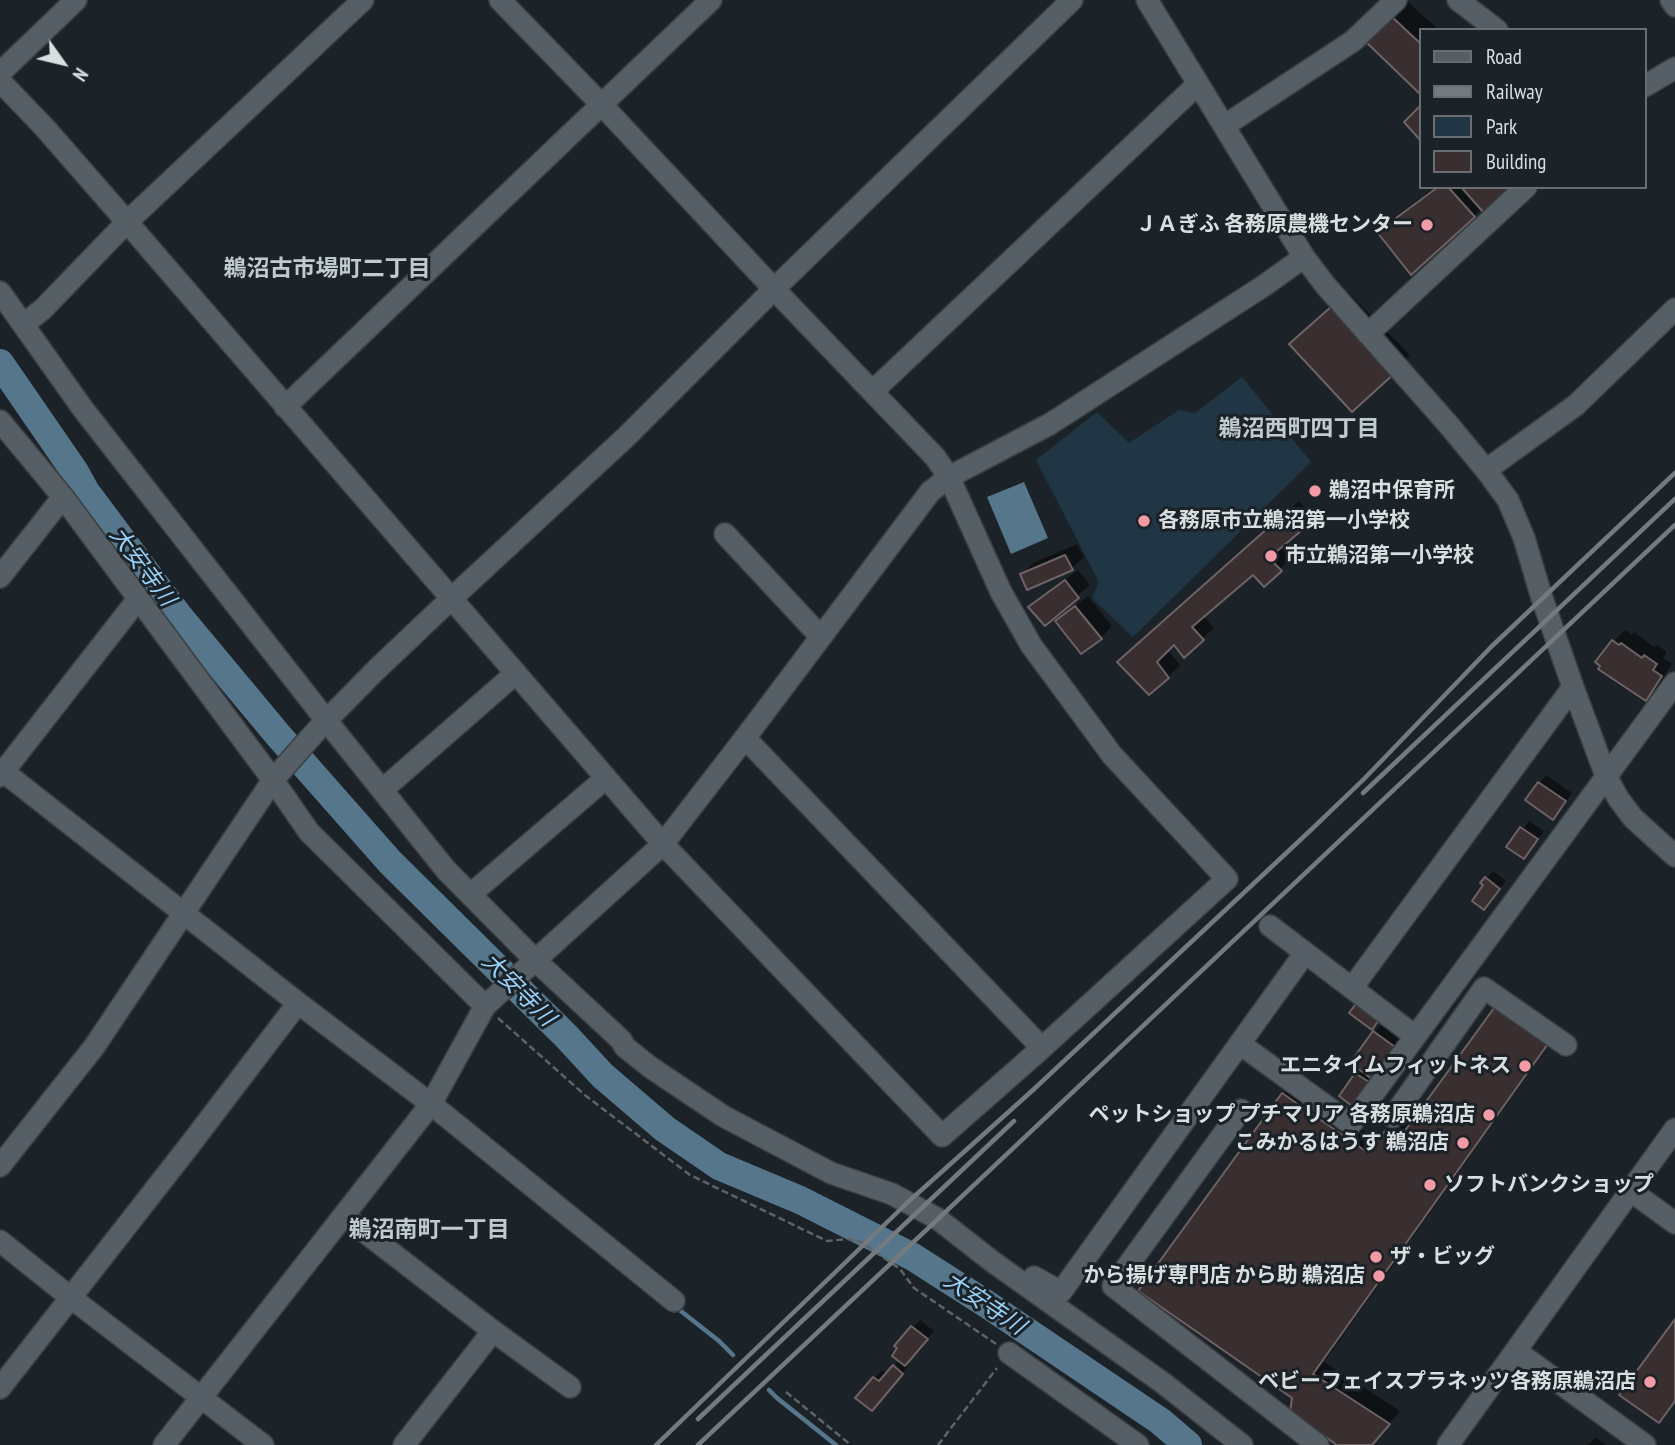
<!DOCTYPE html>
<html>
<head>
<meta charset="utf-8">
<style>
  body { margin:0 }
  #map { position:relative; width:1675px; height:1445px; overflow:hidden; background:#1c2328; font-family:"PT Sans Narrow",sans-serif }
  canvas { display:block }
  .legend { position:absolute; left:1419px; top:28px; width:228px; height:161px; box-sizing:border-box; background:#1c2328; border:2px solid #686e72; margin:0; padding:9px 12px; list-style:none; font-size:21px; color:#d9dee1 }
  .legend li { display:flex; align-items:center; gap:14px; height:35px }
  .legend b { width:35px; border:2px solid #686e72 }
  .north { position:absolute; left:28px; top:28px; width:70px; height:70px; -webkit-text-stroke:5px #1c2328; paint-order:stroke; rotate:124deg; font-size:19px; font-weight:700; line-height:28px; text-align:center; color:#d9dee1 }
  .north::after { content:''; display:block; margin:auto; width:24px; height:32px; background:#d9dee1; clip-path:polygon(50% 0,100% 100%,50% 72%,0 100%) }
</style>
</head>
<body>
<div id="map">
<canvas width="1675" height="1445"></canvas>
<ul class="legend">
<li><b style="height:9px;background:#565f65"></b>Road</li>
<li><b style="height:9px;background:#747a7e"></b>Railway</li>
<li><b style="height:19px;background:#203645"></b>Park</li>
<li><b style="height:19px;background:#392f30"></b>Building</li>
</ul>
<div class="north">N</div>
</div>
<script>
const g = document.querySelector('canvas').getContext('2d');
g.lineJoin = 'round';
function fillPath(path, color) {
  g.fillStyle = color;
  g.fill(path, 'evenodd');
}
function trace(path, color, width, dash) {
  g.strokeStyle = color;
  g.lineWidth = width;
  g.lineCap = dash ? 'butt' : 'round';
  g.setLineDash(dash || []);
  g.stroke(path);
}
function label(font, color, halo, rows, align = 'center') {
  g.font = font + ' "PT Sans Narrow","Noto Sans JP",sans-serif';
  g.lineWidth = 6;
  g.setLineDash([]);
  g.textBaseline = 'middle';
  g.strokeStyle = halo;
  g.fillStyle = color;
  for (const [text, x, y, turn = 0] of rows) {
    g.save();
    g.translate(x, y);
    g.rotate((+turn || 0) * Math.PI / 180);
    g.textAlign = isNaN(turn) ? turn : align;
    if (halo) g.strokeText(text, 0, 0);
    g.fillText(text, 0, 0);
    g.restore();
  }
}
const green = new Path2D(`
  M 1242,377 L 1311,462 L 1133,637 L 1092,598 L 1099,582 L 1036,460 L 1097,412 L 1129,443 L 1179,410 L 1195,413 Z`);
const water = new Path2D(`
  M 1024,482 L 1048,538 L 1011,554 L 987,497 Z`);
const shadow = new Path2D(`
  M 1407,1 L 1439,30 L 1421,30 L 1421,93 L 1366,40 Z
  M 1435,187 L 1516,187 L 1482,208 L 1474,216 L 1379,232 L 1395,217 Z
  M 1348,292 L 1410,355 L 1394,371 L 1307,329 Z
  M 1299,501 L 1312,517 L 1280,547 L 1292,558 L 1264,584 L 1253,573 L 1203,615 L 1214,628 L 1202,639 L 1174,643 L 1167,649 L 1180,665 L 1168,677 L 1131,650 Z
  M 1077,544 L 1084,557 L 1072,568 L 1022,575 L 1033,563 Z
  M 1078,570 L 1090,585 L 1045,623 L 1031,608 L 1042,596 Z
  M 1088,596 L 1112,626 L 1101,638 L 1057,622 L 1069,610 Z
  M 1625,630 L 1632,635 L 1634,632 L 1654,647 L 1657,645 L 1667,652 L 1663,658 L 1672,664 L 1657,687 L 1645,699 L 1598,662 L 1614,641 Z
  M 1546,775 L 1572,793 L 1560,811 L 1553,818 L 1539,783 Z
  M 1529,821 L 1544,831 L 1524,857 L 1509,846 Z
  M 1493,871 L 1506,881 L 1484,908 L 1486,879 Z
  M 1381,1025 L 1401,1039 L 1359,1096 L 1341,1096 L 1361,1069 L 1374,1033 Z
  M 1560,1029 L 1324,1362 L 1400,1411 L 1372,1445 L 1340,1445 L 1294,1397 L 1283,1094 L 1295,1082 L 1379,1141 L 1399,1119 L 1411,1124 Z
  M 920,1320 L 934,1331 L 906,1363 L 909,1365 L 879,1402 L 858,1398 L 882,1370 L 887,1374 L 900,1360 L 897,1346 Z
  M 1596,1437 L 1606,1445 L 1588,1445 Z`);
const stream = new Path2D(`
  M 677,1308 L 719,1341 L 733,1355
  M 769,1390 L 777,1398 L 836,1445`);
const river = new Path2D(`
  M 0,363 L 75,472 L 86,492 L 178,615 L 278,735 L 390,862 L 566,1036 L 603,1076 L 665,1129 L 719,1166 L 800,1200 L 913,1257 L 985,1303 L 1160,1421 L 1188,1445`);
const building = new Path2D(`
  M 1391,16 L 1421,44 L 1421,95 L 1364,40 Z
  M 1421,105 L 1421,141 L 1404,122 Z
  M 1438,187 L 1448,187 L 1475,217 L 1411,275 L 1377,232 Z
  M 1461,187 L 1508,187 L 1514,192 L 1485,214 Z
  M 1332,306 L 1396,372 L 1352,412 L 1289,344 Z
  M 1287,511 L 1302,530 L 1269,558 L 1282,571 L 1264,587 L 1253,575 L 1192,627 L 1204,640 L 1184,658 L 1174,645 L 1157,662 L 1169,678 L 1149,695 L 1117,662 Z
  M 1065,555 L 1073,570 L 1027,590 L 1020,574 Z
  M 1065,580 L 1079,598 L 1045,626 L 1028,607 Z
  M 1075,606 L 1102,639 L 1081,654 L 1055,621 Z
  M 1612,640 L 1619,645 L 1621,643 L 1642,658 L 1644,655 L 1657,664 L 1653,670 L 1662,676 L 1646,701 L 1598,669 L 1600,666 L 1595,662 Z
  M 1538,782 L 1566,801 L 1553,820 L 1525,800 Z
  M 1520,827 L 1538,839 L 1524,859 L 1506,847 Z
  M 1485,877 L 1500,889 L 1484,910 L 1472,901 L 1483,885 L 1480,883 Z
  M 1358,1001 L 1380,1018 L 1372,1030 L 1349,1013 Z
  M 1497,1004 L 1550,1041 L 1313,1374 L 1390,1424 L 1372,1445 L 1337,1445 L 1290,1412 L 1292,1398 L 1138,1291 L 1282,1093 L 1367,1152 L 1386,1130 L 1401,1136 Z
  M 1373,1031 L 1395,1047 L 1372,1079 L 1350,1063 Z
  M 1355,1073 L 1369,1082 L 1352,1106 L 1339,1096 Z
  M 1675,1319 L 1675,1401 L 1659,1423 L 1619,1395 Z
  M 911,1326 L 928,1339 L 905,1366 L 892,1356 L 897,1348 L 894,1346 Z
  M 893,1365 L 903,1374 L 872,1411 L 855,1398 L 873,1377 L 879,1381 Z`);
const path = new Path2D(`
  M 498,1018 L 586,1096 L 690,1175 L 827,1241 L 848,1239 L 861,1242 L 900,1269 L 914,1288 L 996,1344
  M 786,1392 L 851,1445
  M 938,1445 L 997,1368`);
const minor = new Path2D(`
  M 500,0 L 601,104 L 774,289 L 935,457 L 949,477 L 1001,592 L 1031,645 L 1112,755 L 1227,879 L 1042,1048 L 745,738
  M 1147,0 L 1304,257 L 1326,286 L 1447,423 L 1486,470 L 1508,500 L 1524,538 L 1542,598 L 1573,687 L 1606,776 L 1618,798 L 1633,818 L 1675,856
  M 1458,0 L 1497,30
  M 1671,0 L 1675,6
  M 0,73 L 76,0
  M 0,81 L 45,128 L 127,222 L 663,844 L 942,1136 L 1042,1048
  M 1645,86 L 1675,68
  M 1224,126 L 1353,41 L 1396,0
  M 0,292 L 83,409 L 326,720 L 446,870 L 535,960 L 621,1040 L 625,1047 L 650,1067 L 723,1116 L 831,1173 L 892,1194 L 938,1219 L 993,1262 L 1163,1383 L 1242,1445
  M 24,324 L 43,309 L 127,222 L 363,0
  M 1368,334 L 1526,187
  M 873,391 L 1198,84
  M 285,407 L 711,0
  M 0,421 L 63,497 L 273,780 L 309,832 L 485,1006
  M 1486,470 L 1576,405 L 1675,309
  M 725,534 L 821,637
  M 0,577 L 63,497
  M 0,769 L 298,1003 L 431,1104 L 674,1301
  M 0,776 L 138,599
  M 388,785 L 516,673
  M 478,888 L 606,778
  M 1270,926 L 1415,1036
  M 1352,988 L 1573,687
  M 1240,1044 L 1351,1124 L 1675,683
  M 1241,1110 L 1113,1286 L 1318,1445
  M 1393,1117 L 1484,988 L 1566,1045
  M 0,1166 L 94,1047 L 273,780 L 318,729 L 377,669 L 452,598 L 626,437 L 774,289 L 1072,0
  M 1631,1191 L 1675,1223
  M 344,1216 L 493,1331 L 404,1445
  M 0,1241 L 70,1297 L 263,1445
  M 1034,1277 L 1061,1292 L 1305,953
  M 493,1331 L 570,1387
  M 1516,1351 L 1645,1445
  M 1009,1353 L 1138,1445
  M 0,1388 L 189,1146 L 298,1003
  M 164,1445 L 431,1104 L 485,1006 L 663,844 L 745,738 L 930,492 L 949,477 L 1050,424 L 1265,285 L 1304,257
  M 1448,1445 L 1675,1129`);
const rail = new Path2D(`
  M 1363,793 L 1675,499
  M 698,1419 L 1014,1121
  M 656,1445 L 908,1202 L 1033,1090 L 1313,828 L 1364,779 L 1491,647 L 1675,473
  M 698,1445 L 1675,525`);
const markers = [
  [1427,225,7,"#f39aa7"],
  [1315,491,7,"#f39aa7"],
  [1144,521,7,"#f39aa7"],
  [1271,556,7,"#f39aa7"],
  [1525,1066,7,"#f39aa7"],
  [1489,1115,7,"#f39aa7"],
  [1463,1143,7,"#f39aa7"],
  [1430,1185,7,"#f39aa7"],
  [1376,1257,7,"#f39aa7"],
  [1379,1276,7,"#f39aa7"],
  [1650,1382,7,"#f39aa7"]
];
const poiNames = [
  ["ＪＡぎふ 各務原農機センター",1413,225],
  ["鵜沼中保育所",1329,491,"left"],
  ["各務原市立鵜沼第一小学校",1158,521,"left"],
  ["市立鵜沼第一小学校",1285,556,"left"],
  ["エニタイムフィットネス",1511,1066],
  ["ペットショップ プチマリア 各務原鵜沼店",1475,1115],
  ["こみかるはうす 鵜沼店",1449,1143],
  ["ソフトバンクショップ",1444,1185,"left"],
  ["ザ・ビッグ",1390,1257,"left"],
  ["から揚げ専門店 から助 鵜沼店",1365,1276],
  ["ベビーフェイスプラネッツ各務原鵜沼店",1636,1382]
];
const neighbourhoodNames = [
  ["鵜沼古市場町二丁目",327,269],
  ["鵜沼西町四丁目",1299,429],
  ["鵜沼南町一丁目",429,1230]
];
const waterNames = [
  ["大安寺川",142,567,53],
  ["大安寺川",518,990,45],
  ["大安寺川",984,1304,34]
];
fillPath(green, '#203645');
fillPath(water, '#56768c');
fillPath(shadow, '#0007');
trace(stream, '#56768c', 4.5);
trace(river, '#56768c', 28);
fillPath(building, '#392f30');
trace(building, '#6e6364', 2);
trace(minor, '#393f43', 24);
trace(path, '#5e6468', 2.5, [7, 3.5]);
trace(minor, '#565f65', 21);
trace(rail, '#747a7e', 4.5);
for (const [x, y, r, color] of markers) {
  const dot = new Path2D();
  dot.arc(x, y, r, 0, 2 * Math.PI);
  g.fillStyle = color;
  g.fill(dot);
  trace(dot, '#1c2328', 2.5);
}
label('bold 21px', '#d9dee1', '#1c2328', poiNames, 'right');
label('bold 23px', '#c0cad1', '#1c2328', neighbourhoodNames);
label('italic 23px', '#99d2f9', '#1c2328', waterNames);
</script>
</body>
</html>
